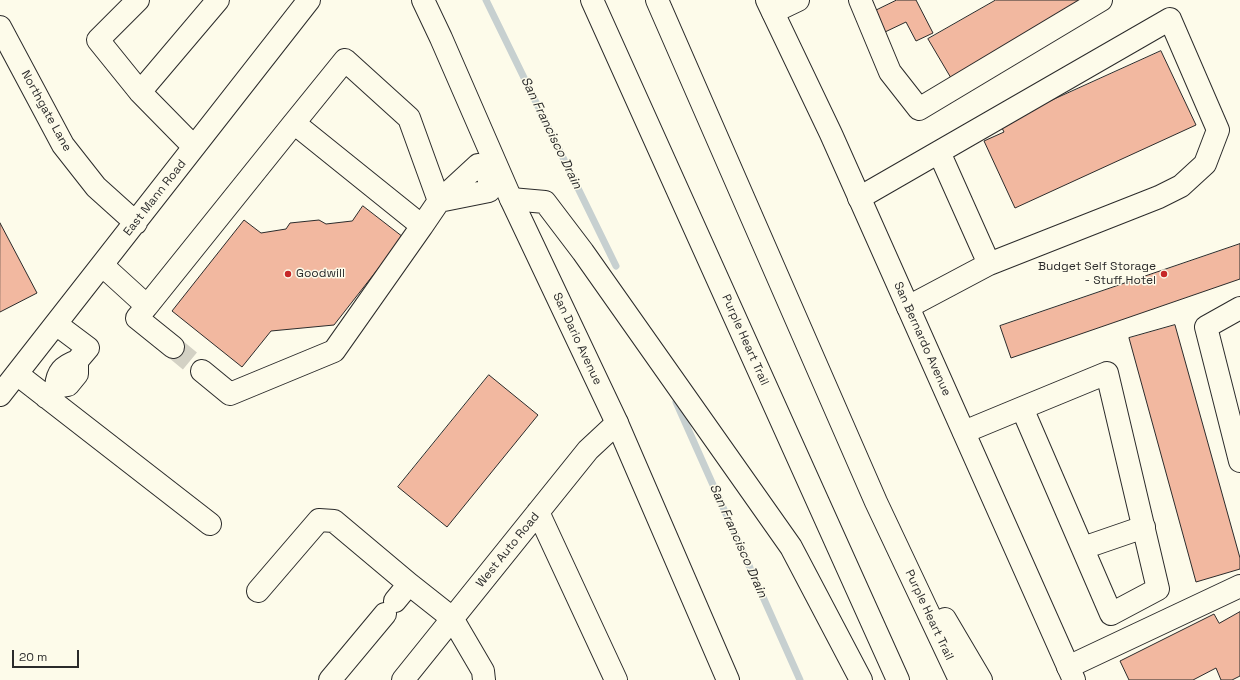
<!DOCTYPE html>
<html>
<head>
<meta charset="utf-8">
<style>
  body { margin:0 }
  #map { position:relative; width:1240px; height:680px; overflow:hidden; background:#fdfbea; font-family:"Space Grotesk",sans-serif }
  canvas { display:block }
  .scale { position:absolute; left:12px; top:650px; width:67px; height:18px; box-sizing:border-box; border:2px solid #2b2b2b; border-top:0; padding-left:5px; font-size:12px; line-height:14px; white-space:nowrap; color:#2b2b2b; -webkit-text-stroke:3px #fdfbea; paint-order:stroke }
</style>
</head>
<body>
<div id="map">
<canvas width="1240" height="680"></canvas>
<div class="scale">20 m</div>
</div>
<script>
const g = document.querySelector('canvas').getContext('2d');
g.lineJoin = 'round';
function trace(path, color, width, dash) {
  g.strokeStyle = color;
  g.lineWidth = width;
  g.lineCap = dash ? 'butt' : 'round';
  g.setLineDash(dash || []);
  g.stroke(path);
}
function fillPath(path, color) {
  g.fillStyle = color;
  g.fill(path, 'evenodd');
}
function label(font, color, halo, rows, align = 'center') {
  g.font = font + ' "Space Grotesk",sans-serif';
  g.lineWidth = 3;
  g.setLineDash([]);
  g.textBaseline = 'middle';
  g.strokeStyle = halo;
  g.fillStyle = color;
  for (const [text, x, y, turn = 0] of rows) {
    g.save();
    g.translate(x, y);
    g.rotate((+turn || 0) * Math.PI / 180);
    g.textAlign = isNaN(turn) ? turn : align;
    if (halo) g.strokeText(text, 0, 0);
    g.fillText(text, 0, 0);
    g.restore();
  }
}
const stream = new Path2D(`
  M 486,0 L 616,266
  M 676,402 L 800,680`);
const building = new Path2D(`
  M 897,0 L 916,0 L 933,33 L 916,41 L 906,22 L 885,32 L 875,11 Z
  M 996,0 L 1084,0 L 951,78 L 928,39 Z
  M 1161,51 L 1196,125 L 1015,208 L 984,141 L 1004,132 L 1000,124 Z
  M 363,206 L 403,237 L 334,325 L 271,331 L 242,367 L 172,311 L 244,220 L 261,233 L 286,229 L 290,223 L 319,220 L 326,224 L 352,221 Z
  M 0,223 L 37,293 L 0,312 Z
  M 1240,244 L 1240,279 L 1011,358 L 1000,326 Z
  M 1175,325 L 1240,558 L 1240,569 L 1196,582 L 1129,338 Z
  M 489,375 L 538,415 L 447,527 L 398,487 Z
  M 1240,612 L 1240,676 L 1232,680 L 1221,680 L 1216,668 L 1193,680 L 1129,680 L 1120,661 L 1214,614 L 1219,623 Z`);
const minorTunnel = new Path2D(`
  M 173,347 L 202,371`);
const minor = new Path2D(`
  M 138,0 L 98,40 L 140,92 L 194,147
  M 860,0 L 890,72 L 919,109 L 1101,0
  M 773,12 L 798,0
  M 0,27 L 63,145 L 96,187 L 136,223
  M 140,92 L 218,0
  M 294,123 L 345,60 L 409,118 L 439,201
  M 939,152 L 989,264
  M 859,198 L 1170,19 L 1218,130 L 1205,164 L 1181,186 L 1159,197 L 989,264 L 908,307
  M 102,265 L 147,306 L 294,123 L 422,226 L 439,201 L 478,165 L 489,177 L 489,191 L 439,201
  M 147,306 L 137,318 L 173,347
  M 1240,308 L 1206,327 L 1240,461
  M 56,324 L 88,348 L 77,361
  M 202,371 L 230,394 L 334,351 L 422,226
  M 17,374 L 210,524
  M 0,395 L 309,0
  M 46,397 L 56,387 L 68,385 L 77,374 L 77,361 C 63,366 57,372 56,387
  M 964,432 L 1022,408 L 1111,614 L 1158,589 L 1107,373 L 1022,408
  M 538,512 L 616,680
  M 1083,548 L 1144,527
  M 258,591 L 319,520 L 334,521 L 409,584
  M 395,601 L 409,584 L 452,618 L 483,671 L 484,680
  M 1068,667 L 1240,586
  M 330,680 L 385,614
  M 403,680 L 588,450 L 617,423`);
const major = new Path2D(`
  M 423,0 L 441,38 L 511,199 L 617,423 L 728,680
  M 767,0 L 831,134 L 1074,680`);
const highway = new Path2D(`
  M 592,0 L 898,680
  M 657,0 L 876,502 L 960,680
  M 511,199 L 545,202 L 583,252 L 791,547 L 861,680
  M 945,619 L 981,680`);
const markers = [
  [288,274,4,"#c62828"],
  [1164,274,4,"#c62828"]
];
const streetNames = [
  ["Northgate Lane",46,111,61],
  ["East Mann Road",155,198,-52],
  ["San Dario Avenue",577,339,65],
  ["San Bernardo Avenue",922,339,66],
  ["Purple Heart Trail",745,340,66],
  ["West Auto Road",508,550,-51],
  ["Purple Heart Trail",929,615,65]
];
const poiNames = [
  ["Budget Self Storage",1156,267],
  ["- Stuff Hotel",1156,281],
  ["Goodwill",296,274,"left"]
];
const waterNames = [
  ["San Francisco Drain",551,133,64],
  ["San Francisco Drain",738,541,66]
];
trace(stream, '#c7d0d0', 7);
fillPath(building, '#f2b8a0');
trace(building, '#2b2b2b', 1);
trace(minorTunnel, '#d3d1c4', 22, [22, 11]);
trace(minor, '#2b2b2b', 24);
trace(major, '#2b2b2b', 24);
trace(highway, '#2b2b2b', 24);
trace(minor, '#fdfbea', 22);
trace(major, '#fdfbea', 22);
trace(highway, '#fdfbea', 22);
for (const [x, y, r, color] of markers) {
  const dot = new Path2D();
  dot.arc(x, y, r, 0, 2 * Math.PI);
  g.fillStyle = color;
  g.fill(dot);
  trace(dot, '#fdfbea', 1.5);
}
label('12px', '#2b2b2b', '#fdfbea', streetNames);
label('12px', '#2b2b2b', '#fdfbea', poiNames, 'right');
label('italic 13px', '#2b2b2b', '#fdfbea', waterNames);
</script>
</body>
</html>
